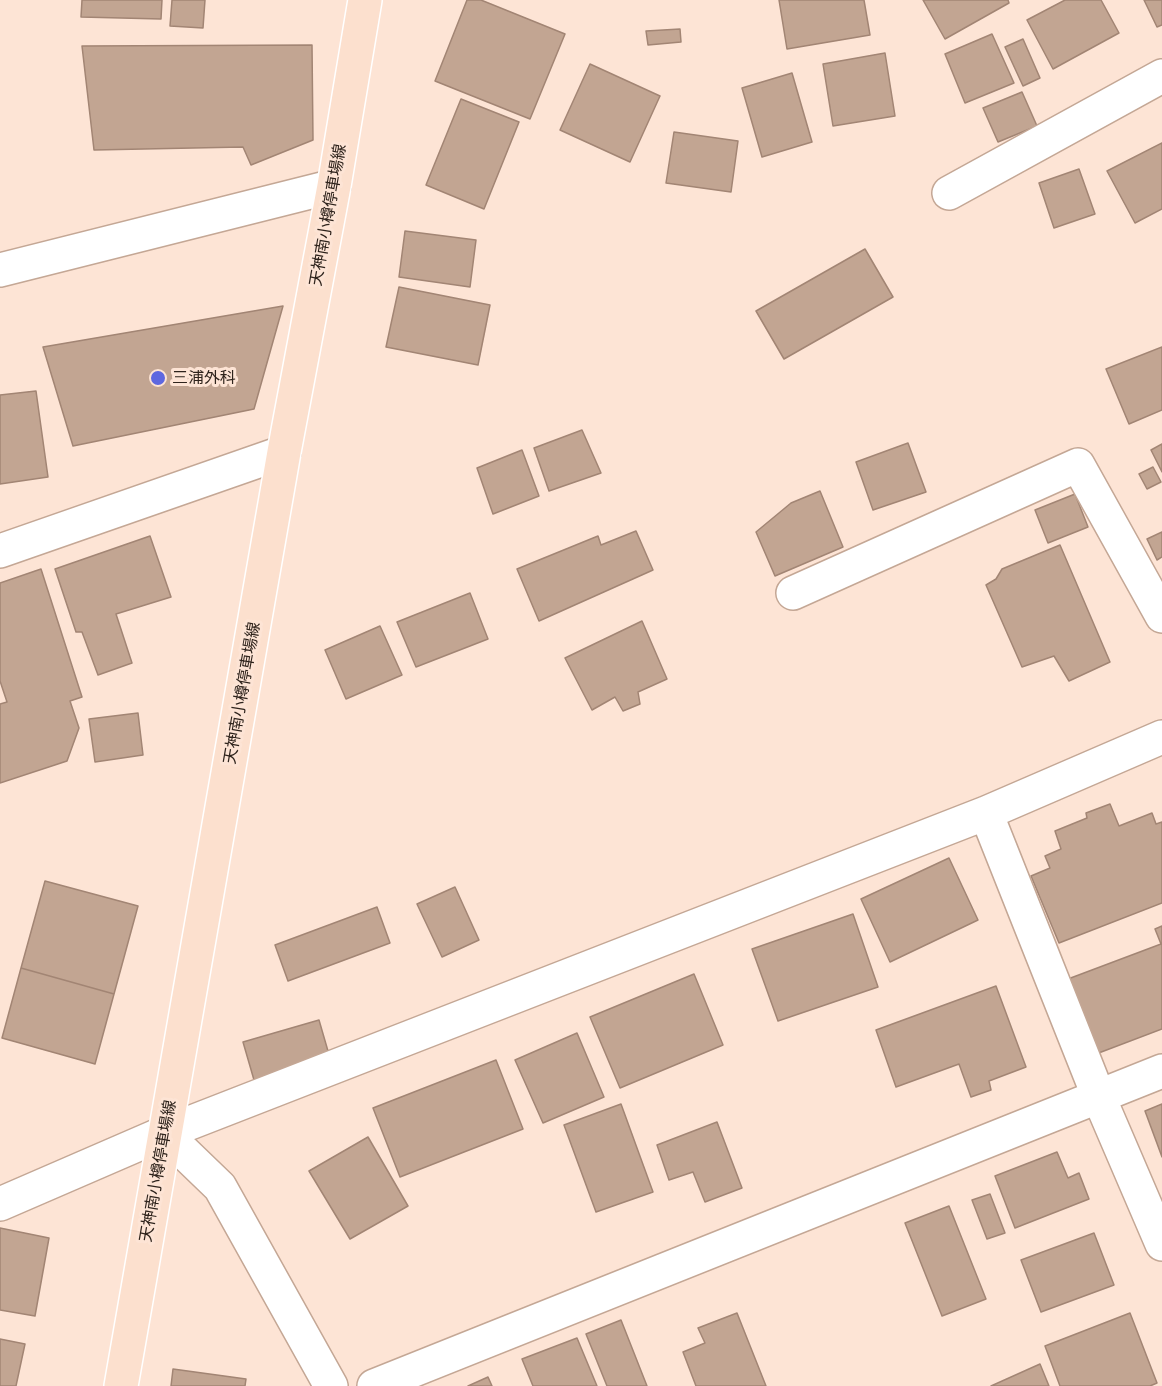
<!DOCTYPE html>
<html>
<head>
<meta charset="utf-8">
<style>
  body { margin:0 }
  canvas { display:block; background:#fde4d5 }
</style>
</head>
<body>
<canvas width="1162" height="1386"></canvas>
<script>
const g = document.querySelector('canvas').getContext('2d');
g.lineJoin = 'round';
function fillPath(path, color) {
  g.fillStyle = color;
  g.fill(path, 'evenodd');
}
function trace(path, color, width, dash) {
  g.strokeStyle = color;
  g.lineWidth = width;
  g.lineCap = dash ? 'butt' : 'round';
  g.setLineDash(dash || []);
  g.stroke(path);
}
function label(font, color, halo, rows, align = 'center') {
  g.font = font + ' Lato,"Noto Sans JP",sans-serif';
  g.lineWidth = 6;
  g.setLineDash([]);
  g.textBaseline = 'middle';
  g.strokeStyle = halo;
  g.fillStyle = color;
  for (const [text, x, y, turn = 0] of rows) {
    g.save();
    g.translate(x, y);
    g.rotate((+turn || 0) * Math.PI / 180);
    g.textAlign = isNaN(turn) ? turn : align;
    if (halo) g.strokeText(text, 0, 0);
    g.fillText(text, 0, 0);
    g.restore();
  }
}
const building = new Path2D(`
  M 82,0 L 162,0 L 161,19 L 81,17 Z
  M 172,0 L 205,0 L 203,28 L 170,26 Z
  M 467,0 L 481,0 L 565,34 L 530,119 L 435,81 Z
  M 779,0 L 864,0 L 870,35 L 787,49 Z
  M 923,0 L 1008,0 L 1009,3 L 945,39 Z
  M 1065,0 L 1101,0 L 1119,33 L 1053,69 L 1027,20 Z
  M 1144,0 L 1162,0 L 1162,25 L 1157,27 Z
  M 680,29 L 681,42 L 648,45 L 646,31 Z
  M 992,34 L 1014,83 L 965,103 L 945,54 Z
  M 1023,39 L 1040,78 L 1023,86 L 1005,47 Z
  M 312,45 L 313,140 L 251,165 L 243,147 L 94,150 L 82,46 Z
  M 885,53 L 895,116 L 833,126 L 823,64 Z
  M 590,64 L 660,96 L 630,162 L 560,130 Z
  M 792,73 L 812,142 L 762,157 L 742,88 Z
  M 1022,92 L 1037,126 L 998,142 L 983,108 Z
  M 461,99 L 519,122 L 484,209 L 426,185 Z
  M 674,132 L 738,141 L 731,192 L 666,183 Z
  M 1162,143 L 1162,209 L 1135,223 L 1107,171 Z
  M 1079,169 L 1095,214 L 1054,228 L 1039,183 Z
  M 405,231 L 476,240 L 470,287 L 399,277 Z
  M 865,249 L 893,297 L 784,359 L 756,311 Z
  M 399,287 L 490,305 L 478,365 L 386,347 Z
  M 283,306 L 254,409 L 73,446 L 43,347 Z
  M 1162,347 L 1162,410 L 1129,424 L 1106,369 Z
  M 36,391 L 48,477 L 0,484 L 0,395 Z
  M 582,430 L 601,473 L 549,491 L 534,448 Z
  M 908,443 L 926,492 L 873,510 L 856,462 Z
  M 1162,444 L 1162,472 L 1151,450 Z
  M 522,450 L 539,496 L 493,514 L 477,468 Z
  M 1153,467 L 1161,482 L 1147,489 L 1139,474 Z
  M 820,491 L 843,547 L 775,576 L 756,532 L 791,503 Z
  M 1075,494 L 1088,527 L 1048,543 L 1035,510 Z
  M 636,531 L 653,570 L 539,621 L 517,569 L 598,536 L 601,545 Z
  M 1162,532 L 1162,557 L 1157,560 L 1147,539 Z
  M 150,536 L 171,597 L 116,614 L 132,663 L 98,675 L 82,632 L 76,632 L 55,569 Z
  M 1060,545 L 1110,662 L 1069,681 L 1054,656 L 1022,667 L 986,585 L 996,579 L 1002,569 Z
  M 41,569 L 82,697 L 70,701 L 79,728 L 67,761 L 0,783 L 0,704 L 7,702 L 0,681 L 0,583 Z
  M 470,593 L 488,639 L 416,667 L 397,622 Z
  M 642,621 L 667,679 L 638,692 L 640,704 L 623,711 L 615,697 L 592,710 L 565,658 Z
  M 380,626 L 402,675 L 346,699 L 325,650 Z
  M 138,713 L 143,755 L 95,762 L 89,719 Z
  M 1110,804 L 1119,826 L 1152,813 L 1156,824 L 1162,822 L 1162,903 L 1059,943 L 1031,876 L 1050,868 L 1045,856 L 1061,849 L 1055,831 L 1087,818 L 1086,813 Z
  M 949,858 L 978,920 L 890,962 L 861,899 Z
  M 45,881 L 138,906 L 114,994 L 21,968 Z
  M 455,887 L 479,940 L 442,957 L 417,904 Z
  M 377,907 L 390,943 L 288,981 L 275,945 Z
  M 853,914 L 878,987 L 778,1021 L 752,949 Z
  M 1162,926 L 1162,1029 L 1096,1054 L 1068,979 L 1161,944 L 1155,929 Z
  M 21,968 L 114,994 L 95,1064 L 2,1038 Z
  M 694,974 L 723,1045 L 620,1088 L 590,1017 Z
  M 996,986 L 1026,1067 L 989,1081 L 991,1090 L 971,1097 L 959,1064 L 896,1087 L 876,1030 Z
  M 319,1020 L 330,1058 L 254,1080 L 243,1042 Z
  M 577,1033 L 604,1097 L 543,1123 L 515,1060 Z
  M 496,1060 L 523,1129 L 400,1177 L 373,1108 Z
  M 621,1104 L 653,1192 L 596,1212 L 564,1125 Z
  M 1162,1104 L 1162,1157 L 1145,1111 Z
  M 717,1122 L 742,1188 L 705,1202 L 693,1172 L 669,1180 L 657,1145 Z
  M 368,1137 L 408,1206 L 350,1239 L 309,1171 Z
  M 1057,1152 L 1068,1178 L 1079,1173 L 1089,1199 L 1015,1228 L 995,1176 Z
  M 990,1194 L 1005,1233 L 987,1239 L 972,1200 Z
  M 949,1206 L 986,1299 L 942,1316 L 905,1223 Z
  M 0,1228 L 49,1238 L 35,1316 L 0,1310 Z
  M 1094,1233 L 1114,1285 L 1041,1312 L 1021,1260 Z
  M 737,1313 L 766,1386 L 696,1386 L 683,1352 L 705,1343 L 698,1328 Z
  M 1130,1313 L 1157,1383 L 1150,1386 L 1060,1386 L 1045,1346 Z
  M 621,1320 L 647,1386 L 607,1386 L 586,1334 Z
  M 577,1338 L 597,1386 L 533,1386 L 522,1359 Z
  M 0,1339 L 25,1344 L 16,1386 L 0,1386 Z
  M 1040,1364 L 1049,1386 L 991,1386 Z
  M 173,1369 L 246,1379 L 245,1386 L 171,1386 Z
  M 488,1377 L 492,1386 L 468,1386 Z`);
const minor = new Path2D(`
  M 949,193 L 1162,76
  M 0,270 L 334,186
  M 0,551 L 284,452
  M 793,593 L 1078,465 L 1162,616
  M 986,813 L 1098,1095 L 1162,1244
  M 164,1133 L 220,1187 L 331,1386
  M 0,1204 L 164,1133 L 986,813 L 1162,737
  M 374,1386 L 1162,1071`);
const major = new Path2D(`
  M 121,1386 L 284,452 L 334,186 L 365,0`);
const markers = [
  [158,378,8,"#5e68e0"]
];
const streetNames = [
  ["天神南小樽停車場線",328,215,-80],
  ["天神南小樽停車場線",242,693,-80],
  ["天神南小樽停車場線",158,1171,-80]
];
const poiNames = [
  ["三浦外科",172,378]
];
fillPath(building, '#c2a592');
trace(building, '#a28574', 1.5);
trace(minor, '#c4a795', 36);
trace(major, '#fff', 36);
trace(minor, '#fff', 33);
trace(major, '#fce0ce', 33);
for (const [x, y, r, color] of markers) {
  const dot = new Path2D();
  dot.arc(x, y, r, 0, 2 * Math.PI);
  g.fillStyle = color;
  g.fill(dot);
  trace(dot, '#fde4d5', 2);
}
label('16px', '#2e231c', '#fde4d5', streetNames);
label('16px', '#2e231c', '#fde4d5', poiNames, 'left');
</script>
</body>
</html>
